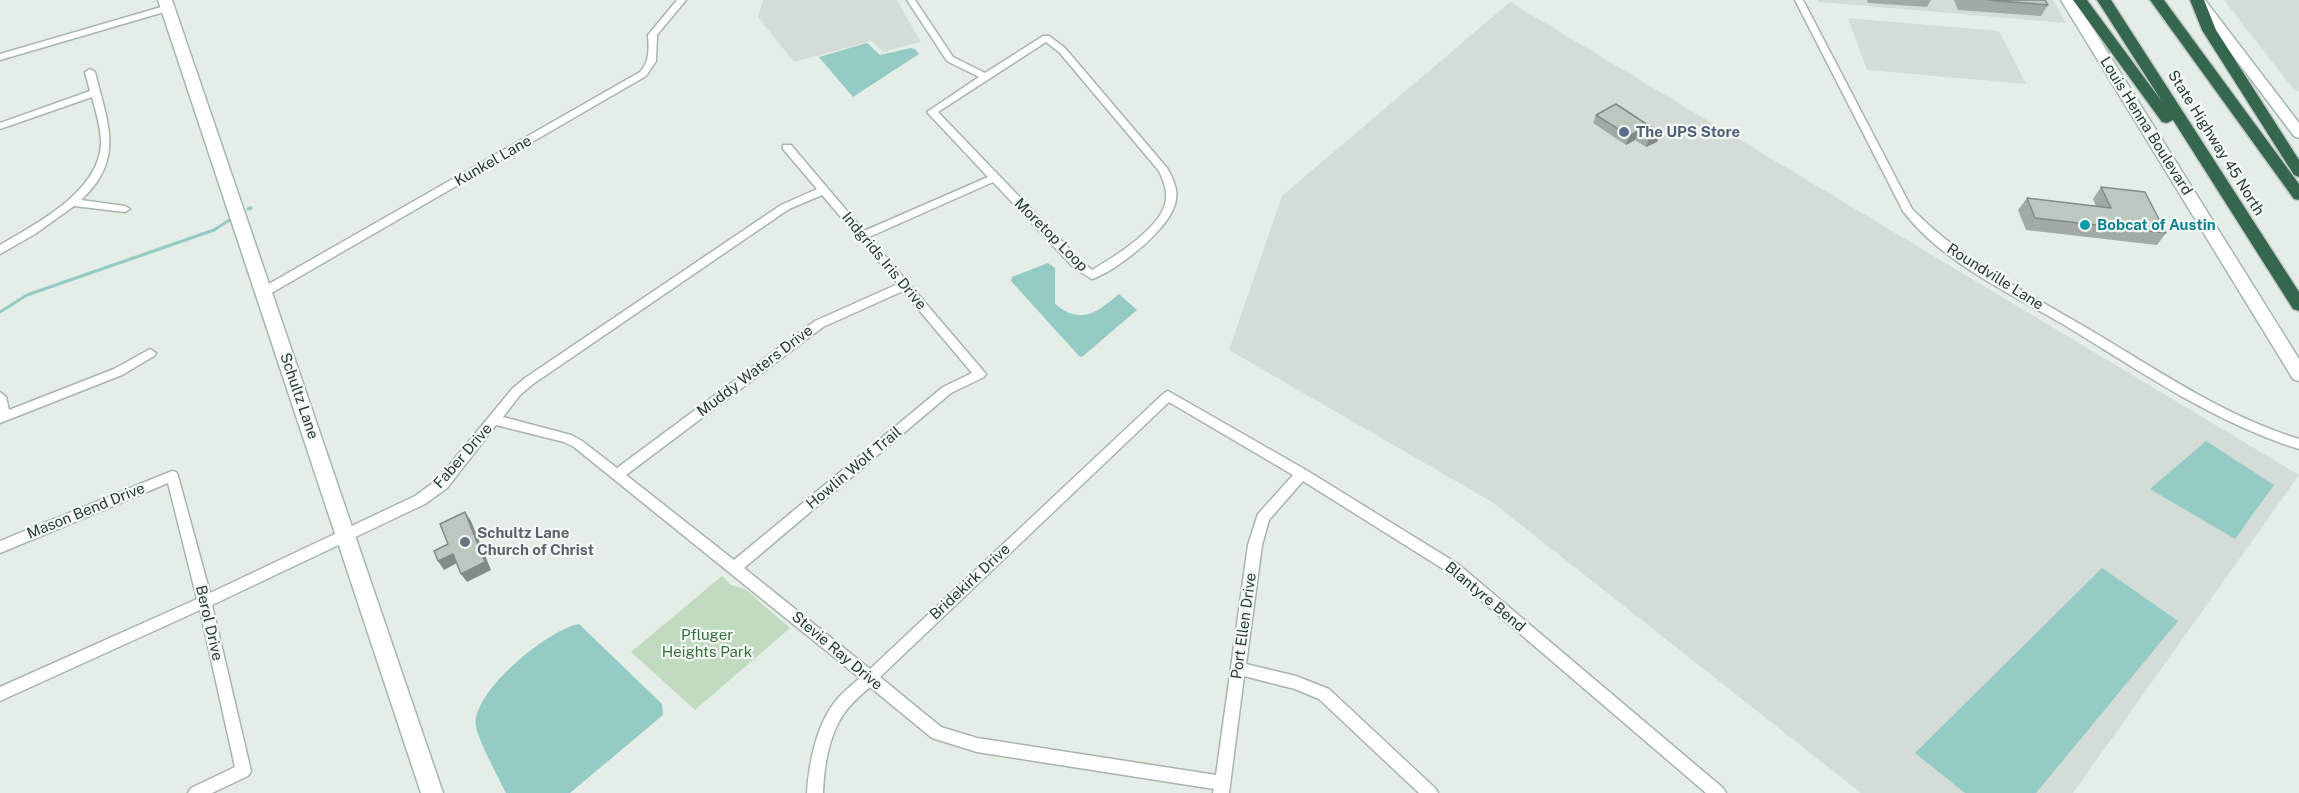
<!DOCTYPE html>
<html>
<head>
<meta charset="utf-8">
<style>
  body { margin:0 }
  canvas { display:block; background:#e5ede7 }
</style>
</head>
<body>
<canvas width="2299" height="793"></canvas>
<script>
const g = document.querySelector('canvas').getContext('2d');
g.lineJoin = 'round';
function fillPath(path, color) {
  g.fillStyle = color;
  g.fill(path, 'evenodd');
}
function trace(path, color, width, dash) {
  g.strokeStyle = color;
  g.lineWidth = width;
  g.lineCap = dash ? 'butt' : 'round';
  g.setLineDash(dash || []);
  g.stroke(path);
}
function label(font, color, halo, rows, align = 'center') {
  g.font = font + ' "Public Sans",sans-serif';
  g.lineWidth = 4.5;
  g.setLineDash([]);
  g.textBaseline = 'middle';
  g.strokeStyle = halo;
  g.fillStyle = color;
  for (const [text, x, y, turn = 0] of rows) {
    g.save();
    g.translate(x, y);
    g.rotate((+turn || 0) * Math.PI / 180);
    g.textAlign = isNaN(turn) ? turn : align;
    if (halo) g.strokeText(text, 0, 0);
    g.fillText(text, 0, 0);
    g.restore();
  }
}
const built = new Path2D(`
  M 763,0 L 897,0 L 921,42 L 883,52 L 871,41 L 794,62 L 758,17 Z
  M 1818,0 L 2053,0 L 2066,23 L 1819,2 Z
  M 2224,0 L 2299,0 L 2299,91 L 2294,90 Z
  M 1510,2 L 2299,475 L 2073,793 L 1861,793 L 1492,502 L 1229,350 L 1282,196 Z
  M 1848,18 L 1999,31 L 2026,84 L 1867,70 Z`);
const green = new Path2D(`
  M 722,576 L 731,585 L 745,589 L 790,628 L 695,710 L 631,652 Z`);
const water = new Path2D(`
  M 867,43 L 880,55 L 911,48 L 915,49 L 919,54 L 853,97 L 819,57 Z
  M 1048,263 L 1055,268 L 1055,304 C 1082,326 1097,312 1119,294 L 1137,310 L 1082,357 L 1079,356 L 1011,281 L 1012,277 Z
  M 2206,441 L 2274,485 L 2235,539 L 2150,489 Z
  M 2102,568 L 2178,621 L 2036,793 L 1965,793 L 1915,753 Z
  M 579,624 L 662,704 L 663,715 L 570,793 L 506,793 C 499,779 477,738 476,726 C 471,692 549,629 579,624 Z`);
const stream = new Path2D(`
  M 248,209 L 251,208
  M 0,312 L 27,295 L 214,230 L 231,219`);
const street = new Path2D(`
  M 677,0 L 686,0 L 657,35 L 656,61 L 646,76 L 268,295 L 260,295 L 258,292 L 260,289 L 640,72 C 650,61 649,49 648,35 Z
  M 907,0 L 915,0 L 953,57 L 985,73 L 1043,36 L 1049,36 L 1065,48 L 1167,168 C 1172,177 1178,188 1176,199 C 1174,226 1117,271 1092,279 L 1073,267 L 993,182 L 869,237 L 986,374 L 984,377 L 951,393 L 744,568 L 870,669 L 1164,393 L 1168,391 L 1306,470 L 1458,564 L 1723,788 L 1726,793 L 1706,793 L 1448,572 L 1303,481 L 1269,520 L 1262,545 L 1246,664 L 1296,676 L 1329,689 L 1435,788 L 1438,793 L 1419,793 L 1319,699 L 1295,689 L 1244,676 L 1229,793 L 1213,793 L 1214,789 L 977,752 L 932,738 L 870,687 C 863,693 856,699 849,707 C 830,729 824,764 823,793 L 807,793 C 809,762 817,721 839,697 C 845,690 853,684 860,678 L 574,447 L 564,442 L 496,425 L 447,488 L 425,504 L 212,605 L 251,771 L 248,776 L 212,793 L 188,793 L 191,788 L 235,767 L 200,610 L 0,701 L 0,687 L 197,599 L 168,483 L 0,553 L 0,541 L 172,471 L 176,472 L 178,476 L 210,593 L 415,496 L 437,480 L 512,389 L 525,378 L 781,205 L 817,189 L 783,149 L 783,145 L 791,145 L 864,231 L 988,177 L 927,112 L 979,77 L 947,61 ZM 1046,42 L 1059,52 L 1159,171 C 1163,180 1167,189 1166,199 C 1164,226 1114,257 1092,270 L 1081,261 L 938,112 ZM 822,195 L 898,284 L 815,321 L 617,468 L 582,441 L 571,435 L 503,417 L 520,395 L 533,384 L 789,209 ZM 903,291 L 972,373 L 943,387 L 734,560 L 626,475 L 823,327 ZM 1169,402 L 1293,475 L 1258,514 L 1248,545 L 1216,775 L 977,738 L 941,727 L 880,677 Z
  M 1795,0 L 1803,0 L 1912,209 C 1962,260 2024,291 2085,327 C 2155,368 2221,415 2299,439 L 2299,449 C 2213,422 2142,372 2066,326 C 2012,294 1941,262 1903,211 Z
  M 168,5 L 172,8 L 171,10 L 0,60 L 0,54 Z
  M 90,69 L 95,72 C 107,122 126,159 81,200 L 125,206 L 130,209 L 125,212 L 74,206 L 35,234 L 0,254 L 0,245 C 36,224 100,191 101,143 C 101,128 96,112 92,97 L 0,129 L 0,123 L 90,91 L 85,72 Z
  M 150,349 L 156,353 L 154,356 L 122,375 L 0,423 L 0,392 L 6,397 L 9,410 L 114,369 Z`);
const secondary = new Path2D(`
  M 158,0 L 172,0 L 443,793 L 421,793 Z
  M 2061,0 L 2075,0 L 2299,359 L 2299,381 L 2293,379 Z
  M 2191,0 L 2205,0 L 2299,123 L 2299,138 L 2294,136 Z`);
const highway = new Path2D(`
  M 2073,0 L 2087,0 L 2163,103 L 2097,0 L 2111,0 L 2299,292 L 2299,311 L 2293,309 L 2173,120 L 2167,123 L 2162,122 Z
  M 2150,0 L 2164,0 L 2299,184 L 2299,200 L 2294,199 Z
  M 2190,0 L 2204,0 L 2216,30 L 2299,160 L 2299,177 L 2294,175 L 2202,30 Z`);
const wall = new Path2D(`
  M 1867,0 L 1931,0 L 1927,7 L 1868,3 Z
  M 1954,0 L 2045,0 L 2048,5 L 2041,16 L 1958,10 Z
  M 1596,115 L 1660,133 L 1657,142 L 1646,147 L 1635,140 L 1626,145 L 1593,123 Z
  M 2101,187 L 2166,233 L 2157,245 L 2026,230 L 2018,210 L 2027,198 L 2096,206 L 2093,199 Z`);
const shadedWall = new Path2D(`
  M 1638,131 L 1635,140 L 1626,145 L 1629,136 Z
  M 1660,133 L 1657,142 L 1646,147 L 1649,138 Z
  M 465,512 L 471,521 L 491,570 L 467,582 L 461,574 Z
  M 453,554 L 459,562 L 444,570 L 438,561 Z`);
const building = new Path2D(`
  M 1988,0 L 2045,0 L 2048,5 Z
  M 1616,104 L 1660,133 L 1649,138 L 1638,131 L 1629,136 L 1596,115 Z
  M 2101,187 L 2145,192 L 2166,233 L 2035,218 L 2027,198 L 2111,208 Z
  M 465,512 L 485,562 L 461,574 L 453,554 L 438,561 L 434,551 L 448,544 L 440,524 Z`);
const markers = [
  [1624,132,6,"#5c6f8a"],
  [2085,225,6,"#0f9aa8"],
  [465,542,6,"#6b7280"]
];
const streetNames = [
  ["Louis Henna Boulevard",2146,126,58],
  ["State Highway 45 North",2216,143,58],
  ["Kunkel Lane",493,161,-30],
  ["Moretop Loop",1051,235,45],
  ["Indgrids Iris Drive",884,261,50],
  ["Roundville Lane",1995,277,32],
  ["Muddy Waters Drive",755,371,-37],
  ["Schultz Lane",299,396,71],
  ["Faber Drive",463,456,-49],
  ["Howlin Wolf Trail",854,468,-40],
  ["Mason Bend Drive",86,511,-22],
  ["Bridekirk Drive",970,582,-43],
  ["Blantyre Bend",1485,597,40],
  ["Berol Drive",209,623,77],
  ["Port Ellen Drive",1244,626,-82],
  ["Stevie Ray Drive",837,651,40]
];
const serviceNames = [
  ["The UPS Store",1636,132]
];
const cultureNames = [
  ["Bobcat of Austin",2097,225]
];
const worshipNames = [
  ["Schultz Lane",477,533],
  ["Church of Christ",477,550]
];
const parkNames = [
  ["Pfluger",707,635],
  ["Heights Park",707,652]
];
fillPath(built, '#d3dcd6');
fillPath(green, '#c1dbc1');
fillPath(water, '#94cbc4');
trace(stream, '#94cbc4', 3);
trace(street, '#a8b5ac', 3);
trace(secondary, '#a5b7ac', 3);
trace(highway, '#c2c9c5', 3);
fillPath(street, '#fff');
fillPath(secondary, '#fff');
fillPath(highway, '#35664e');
fillPath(wall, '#a1aba4');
fillPath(shadedWall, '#838b86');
fillPath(building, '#bbc7bf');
trace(building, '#838b86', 1.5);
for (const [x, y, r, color] of markers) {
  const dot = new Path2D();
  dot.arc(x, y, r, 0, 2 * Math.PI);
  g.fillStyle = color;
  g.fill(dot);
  trace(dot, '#f5f9f6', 2);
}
label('15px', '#263d30', '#f5f9f6', streetNames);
label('bold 15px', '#4e5e75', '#f5f9f6', serviceNames, 'left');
label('bold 15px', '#0d838f', '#f5f9f6', cultureNames, 'left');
label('bold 15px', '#5b616d', '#f5f9f6', worshipNames, 'left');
label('15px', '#346f3a', '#f5f9f6', parkNames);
</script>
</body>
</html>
